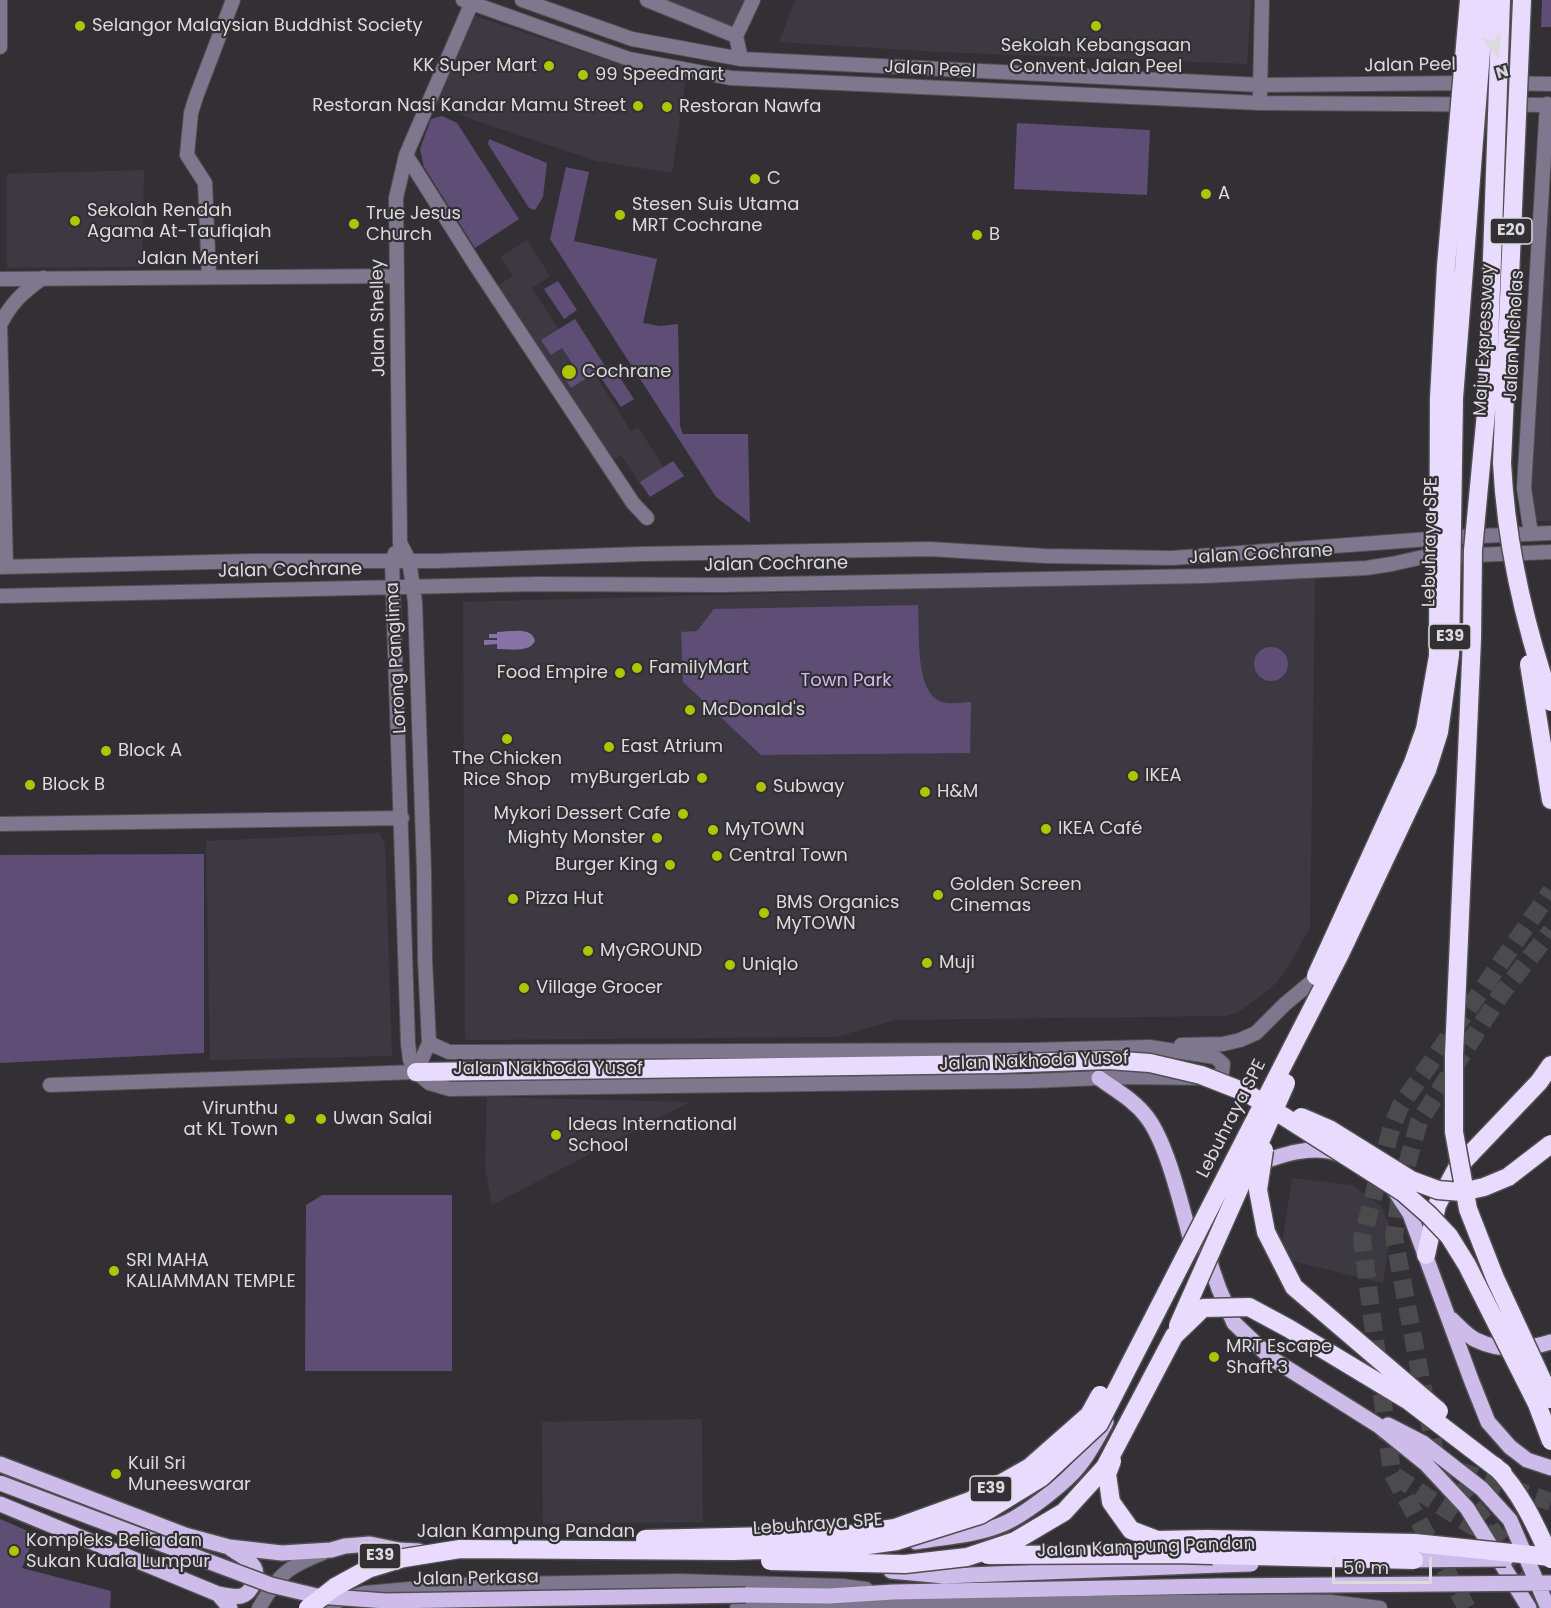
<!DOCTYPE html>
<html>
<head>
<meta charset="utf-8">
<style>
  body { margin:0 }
  #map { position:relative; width:1551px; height:1608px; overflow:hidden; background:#323034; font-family:Poppins,sans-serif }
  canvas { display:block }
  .north { position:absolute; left:1467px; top:24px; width:60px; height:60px; -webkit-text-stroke:4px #323034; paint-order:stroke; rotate:164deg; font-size:16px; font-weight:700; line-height:24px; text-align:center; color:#dbdadd }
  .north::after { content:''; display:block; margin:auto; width:21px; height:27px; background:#dbdadd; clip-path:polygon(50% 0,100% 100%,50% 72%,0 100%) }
  .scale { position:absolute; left:1332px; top:1557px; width:100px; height:27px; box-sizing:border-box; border:3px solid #dbdadd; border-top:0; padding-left:8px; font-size:18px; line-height:21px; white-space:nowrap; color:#dbdadd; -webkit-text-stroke:4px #323034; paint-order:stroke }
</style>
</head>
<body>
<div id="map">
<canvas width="1551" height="1608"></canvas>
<div class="north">N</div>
<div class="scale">50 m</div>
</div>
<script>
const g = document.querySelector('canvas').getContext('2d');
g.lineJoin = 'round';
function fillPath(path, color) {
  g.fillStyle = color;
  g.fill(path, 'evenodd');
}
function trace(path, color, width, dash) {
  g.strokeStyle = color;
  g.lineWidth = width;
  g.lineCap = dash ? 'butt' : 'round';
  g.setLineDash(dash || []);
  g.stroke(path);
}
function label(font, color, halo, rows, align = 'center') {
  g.font = font + ' Poppins,sans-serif';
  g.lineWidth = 4.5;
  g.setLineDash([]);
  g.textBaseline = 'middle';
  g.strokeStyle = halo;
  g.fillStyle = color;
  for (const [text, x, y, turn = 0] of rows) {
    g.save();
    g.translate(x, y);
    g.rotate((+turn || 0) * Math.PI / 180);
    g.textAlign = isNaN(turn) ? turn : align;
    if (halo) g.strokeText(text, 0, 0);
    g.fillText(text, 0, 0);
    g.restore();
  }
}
const built = new Path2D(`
  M 661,0 L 747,0 L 734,28 Z
  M 795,0 L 1251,0 L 1247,64 L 939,52 L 779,42 Z
  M 475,16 L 625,66 L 686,78 L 672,173 L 597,161 L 474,120 L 437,104 Z
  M 1550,150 L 1551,521 L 1533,521 L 1529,490 Z
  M 144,170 L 142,267 L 7,268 L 7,174 Z
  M 527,240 L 550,276 L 532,288 L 563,336 L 568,333 L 631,431 L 638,427 L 665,470 L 641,486 L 621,455 L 606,464 L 496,287 L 513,276 L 501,257 Z
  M 1315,578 L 1310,928 L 1285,972 L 1272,987 L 1239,1012 L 1225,1016 L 895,1020 L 836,1037 L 465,1040 L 463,602 Z
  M 379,833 L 385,844 L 392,1056 L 210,1060 L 206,841 Z
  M 487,1097 L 690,1102 L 492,1205 L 485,1168 Z
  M 1292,1178 L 1352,1185 L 1382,1207 L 1391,1230 L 1383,1283 L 1280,1258 Z
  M 702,1419 L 703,1522 L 543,1524 L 542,1422 Z`);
const green = new Path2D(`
  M 1542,0 L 1551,0 L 1551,27 L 1541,27 Z
  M 442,116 L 457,123 L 519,219 L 475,248 L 424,167 L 420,149 L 431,119 Z
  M 1017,123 L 1150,130 L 1147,195 L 1014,189 Z
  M 489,139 L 547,163 L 543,197 L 535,210 L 529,208 L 488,144 Z
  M 566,167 L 589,172 L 574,241 L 657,259 L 643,323 L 660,326 L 678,324 L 680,426 L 683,434 L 748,434 L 750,523 L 716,497 L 550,239 Z
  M 558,281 L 577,310 L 564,319 L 544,289 Z
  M 575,319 L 605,366 L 571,388 L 560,371 L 572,363 L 562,348 L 551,355 L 541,340 Z
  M 614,369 L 634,399 L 621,407 L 601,378 Z
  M 673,461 L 684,476 L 650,497 L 640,482 Z
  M 918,605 C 920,630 914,693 942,702 C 950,705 963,702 971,702 L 970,753 L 761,755 L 683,682 L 681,632 L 697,631 L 714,609 Z
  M1254 664a17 17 0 1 1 34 0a17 17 0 1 1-34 0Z
  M 204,854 L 204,1053 L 0,1063 L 0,855 Z
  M 322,1195 L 452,1195 L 452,1371 L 305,1371 L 306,1205 Z
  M 0,1519 L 35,1534 L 22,1568 L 111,1591 L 110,1608 L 0,1608 Z`);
const water = new Path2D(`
  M 497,632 C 510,632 532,626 535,641 C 529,653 510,649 497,649 L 497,644 L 484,645 L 484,640 L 497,640 L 497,638 L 489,638 L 489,634 L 497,634 Z`);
const highwayTunnel = new Path2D(`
  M 1459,1471 L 1551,1502
  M 1395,1476 L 1472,1526 L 1489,1533
  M 1536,1583 L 1437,1463 L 1394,1237 L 1402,1182 L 1419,1122 L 1501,994 L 1551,931
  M 1467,1608 L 1392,1473 L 1362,1239 L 1392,1126 L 1401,1105 L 1551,891`);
const minor = new Path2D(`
  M 463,0 L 629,59 L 731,78 L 1260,103 L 1551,105
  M 522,0 L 632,39 L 741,59 L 1261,85 L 1470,83
  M 647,0 L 736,36
  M 0,47 L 0,0
  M 741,59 L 736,36 L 753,0
  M 1490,83 L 1551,84
  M 1260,94 L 1262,0
  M 406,155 L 476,266 L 633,503 L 647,518
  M 209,277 L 205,183 L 187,155 L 191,113 L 196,97 L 233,0
  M 0,279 L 396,276
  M 1531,534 L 1524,488 L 1547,104
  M 395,553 L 392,561 L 408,1043 L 410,1060 L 416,1072
  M 0,567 L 253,561 L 435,561 L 641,554 L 929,549 L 1045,556 L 1172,558 L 1456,537 L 1551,533
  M 6,567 L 0,325 C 11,303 23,292 43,278
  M 0,596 L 536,584 L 721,585 L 1204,576 L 1366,568 L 1392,564 L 1423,557 L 1551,552
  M 0,824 L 402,818
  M 1181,1045 L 1223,1044 L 1240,1040 L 1256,1033 L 1285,1004 L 1321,974
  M 416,1072 L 429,1043 L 425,960 L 424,871 L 415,602 L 409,560 L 400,543 L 396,198 L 406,155 L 473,0
  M 50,1085 L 416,1072 L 429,1083 L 450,1089 L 1032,1081 L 1124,1077 L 1213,1078 L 1222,1073 L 1223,1064 L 1215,1057 L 1149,1047 L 1031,1050 L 469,1052 L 449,1052 L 429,1043
  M 259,1608 C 279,1574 287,1567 323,1553
  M 326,1608 L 340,1600 L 365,1593 L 455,1585 L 679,1581 L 843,1586 L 866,1589
  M 737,1608 L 892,1602 L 994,1604 L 1276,1601 L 1331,1602 L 1380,1608`);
const major = new Path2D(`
  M 1099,1078 C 1115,1090 1134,1100 1146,1116 C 1168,1143 1183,1213 1193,1248
  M 1254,1165 C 1281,1155 1311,1144 1339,1154
  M 1395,1191 L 1410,1214 L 1472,1382 L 1488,1422 L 1510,1447 L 1527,1460 L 1551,1468
  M 1214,1207 L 1208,1240 L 1211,1266 L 1219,1289 L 1234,1323 L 1271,1358 L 1379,1426 L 1426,1464 L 1467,1508 L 1529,1608
  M 1451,1319 C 1459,1326 1467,1336 1476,1340 C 1501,1352 1526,1350 1551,1342
  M 1388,1425 L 1423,1443 L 1482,1489
  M 0,1464 L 185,1535 L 229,1547 L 282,1553 L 331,1550 L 345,1546 L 370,1544 L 399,1550 L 419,1551
  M 0,1504 L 218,1594 L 230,1608
  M 916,1542 C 943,1537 972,1536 998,1526 C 1021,1518 1068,1482 1082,1462 C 1091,1450 1099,1435 1106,1422
  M 891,1571 L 944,1576 L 1220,1565
  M 218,1594 C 235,1597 247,1601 254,1582 C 256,1576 257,1572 254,1567 C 249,1559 239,1554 231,1549
  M 746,1595 L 829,1596 L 893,1592 L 1218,1586`);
const highway = new Path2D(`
  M 1549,788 L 1551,800
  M 416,1072 L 998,1064
  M 1426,1255 L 1437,1205 L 1457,1168 L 1539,1082 L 1551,1065`);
const majorBridge = new Path2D(`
  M 0,1483 L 271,1585 L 317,1596 L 386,1601 L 746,1595
  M 1482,1489 L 1510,1520 L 1548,1608
  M 1404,1560 L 1506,1559
  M 1220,1565 L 1251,1564
  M 1218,1586 L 1551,1583`);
const highwayBridge = new Path2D(`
  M 1501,0 L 1487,402 L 1473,550 L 1472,638 L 1454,1054 L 1454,1132 L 1468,1209 L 1495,1278 L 1551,1399
  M 1522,0 L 1502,463 C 1506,543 1525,626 1551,702
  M 1529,664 L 1549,788
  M 1316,976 L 1413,763 L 1425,729 L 1438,656 L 1439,399 L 1446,266 L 1469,0
  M 998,1064 L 1108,1060 L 1150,1063 L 1201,1075 L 1247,1093 L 1404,1193 L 1429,1215 L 1449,1236 L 1467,1265 L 1537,1404 L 1551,1441
  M 1301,1117 L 1329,1129 L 1411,1180 L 1438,1190 L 1462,1192 L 1484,1187 L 1508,1177 L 1551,1144
  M 1264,1150 L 1258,1190 L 1266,1232 L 1294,1287 L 1439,1411
  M 1178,1326 L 1286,1083
  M 1112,1461 L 1107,1474 L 1111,1502 L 1131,1530 L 1157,1540 L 1207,1539 L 1415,1543 L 1551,1557
  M 1495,1466 C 1521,1492 1536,1526 1551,1559
  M 645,1539 L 854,1534 L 895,1528 L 970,1501 L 1030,1467 L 1089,1415 L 1100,1395
  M 988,1555 L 1172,1554 L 1414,1560
  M 770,1561 L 905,1564 L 967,1557 L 1015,1541 L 1064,1512 L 1105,1467 L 1174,1336 L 1203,1308 L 1249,1307 L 1288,1328 L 1409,1401 L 1503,1473
  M 308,1608 L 335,1587 L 368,1569 L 404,1558 L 460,1549 L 733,1551 L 854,1547 L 897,1541 L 980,1515 L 1042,1477 L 1099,1424 L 1340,954 L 1427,770 L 1439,732 L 1450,655 L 1454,398 L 1485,0`);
const markers = [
  [80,26,6,"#afc504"],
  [1096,26,6,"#afc504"],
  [549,66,6,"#afc504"],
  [583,75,6,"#afc504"],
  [638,106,6,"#afc504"],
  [667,107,6,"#afc504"],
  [755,179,6,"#afc504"],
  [1206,194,6,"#afc504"],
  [620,215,6,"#afc504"],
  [75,221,6,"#afc504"],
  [354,224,6,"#afc504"],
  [977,235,6,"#afc504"],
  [569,372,8,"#afc504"],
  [637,668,6,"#afc504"],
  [620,673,6,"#afc504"],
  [690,710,6,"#afc504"],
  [507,739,6,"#afc504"],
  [609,747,6,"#afc504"],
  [106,751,6,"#afc504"],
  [1133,776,6,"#afc504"],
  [702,778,6,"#afc504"],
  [30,785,6,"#afc504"],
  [761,787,6,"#afc504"],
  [925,792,6,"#afc504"],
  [683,814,6,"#afc504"],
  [1046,829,6,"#afc504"],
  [713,830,6,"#afc504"],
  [657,838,6,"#afc504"],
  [717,856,6,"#afc504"],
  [670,865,6,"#afc504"],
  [938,895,6,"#afc504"],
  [513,899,6,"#afc504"],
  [764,913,6,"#afc504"],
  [588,951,6,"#afc504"],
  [927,963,6,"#afc504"],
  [730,965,6,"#afc504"],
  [524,988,6,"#afc504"],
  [290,1119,6,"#afc504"],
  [321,1119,6,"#afc504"],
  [556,1135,6,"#afc504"],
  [114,1271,6,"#afc504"],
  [1214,1357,6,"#afc504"],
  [116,1474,6,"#afc504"],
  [14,1551,6,"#afc504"]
];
const shields = [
  [1511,231,42],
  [1450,637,42],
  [991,1489,42],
  [380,1556,42]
];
const shieldNames = [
  ["E20",1511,231],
  ["E39",1450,637],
  ["E39",991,1489],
  ["E39",380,1556]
];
const poiNames = [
  ["Selangor Malaysian Buddhist Society",92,26],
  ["Sekolah Kebangsaan",1096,46,"center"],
  ["Convent Jalan Peel",1096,67,"center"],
  ["KK Super Mart",537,66,"right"],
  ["99 Speedmart",595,75],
  ["Restoran Nasi Kandar Mamu Street",626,106,"right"],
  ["Restoran Nawfa",679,107],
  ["C",767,179],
  ["A",1218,194],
  ["Stesen Suis Utama",632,205],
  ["MRT Cochrane",632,226],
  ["Sekolah Rendah",87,211],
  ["Agama At-Taufiqiah",87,232],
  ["True Jesus",366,214],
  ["Church",366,235],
  ["B",989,235],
  ["Cochrane",582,372],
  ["FamilyMart",649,668],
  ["Food Empire",608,673,"right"],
  ["McDonald's",702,710],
  ["East Atrium",621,747],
  ["Block A",118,751],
  ["The Chicken",507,759,"center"],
  ["Rice Shop",507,780,"center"],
  ["IKEA",1145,776],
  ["myBurgerLab",690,778,"right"],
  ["Block B",42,785],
  ["Subway",773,787],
  ["H&M",937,792],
  ["Mykori Dessert Cafe",671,814,"right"],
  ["IKEA Café",1058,829],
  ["MyTOWN",725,830],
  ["Mighty Monster",645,838,"right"],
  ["Central Town",729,856],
  ["Burger King",658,865,"right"],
  ["Golden Screen",950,885],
  ["Cinemas",950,906],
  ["Pizza Hut",525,899],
  ["BMS Organics",776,903],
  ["MyTOWN",776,924],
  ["MyGROUND",600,951],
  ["Muji",939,963],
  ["Uniqlo",742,965],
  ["Village Grocer",536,988],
  ["Virunthu",278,1109,"right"],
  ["at KL Town",278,1130,"right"],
  ["Uwan Salai",333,1119],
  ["Ideas International",568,1125],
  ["School",568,1146],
  ["SRI MAHA",126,1261],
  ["KALIAMMAN TEMPLE",126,1282],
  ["MRT Escape",1226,1347],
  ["Shaft 3",1226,1368],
  ["Kuil Sri",128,1464],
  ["Muneeswarar",128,1485],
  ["Kompleks Belia dan",26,1541],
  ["Sukan Kuala Lumpur",26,1562]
];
const streetNames = [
  ["Jalan Peel",1410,66,-1],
  ["Jalan Peel",930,70,3],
  ["Jalan Menteri",198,259],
  ["Jalan Shelley",379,318,-91],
  ["Jalan Nicholas",1515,336,-87],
  ["Maju Expressway",1485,340,-87],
  ["Lebuhraya SPE",1431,542,-89],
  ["Jalan Cochrane",1261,555,-3],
  ["Jalan Cochrane",776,565,-1],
  ["Jalan Cochrane",290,571,-1],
  ["Lorong Panglima",397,658,-93],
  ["Jalan Nakhoda Yusof",1034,1062,-2],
  ["Jalan Nakhoda Yusof",548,1069],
  ["Lebuhraya SPE",1232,1119,-63],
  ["Lebuhraya SPE",818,1525,-4],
  ["Jalan Kampung Pandan",526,1532],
  ["Jalan Kampung Pandan",1146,1548,-2],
  ["Jalan Perkasa",476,1579,-1]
];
const parkNames = [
  ["Town Park",846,681]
];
fillPath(built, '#3d3943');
fillPath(green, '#5e4d75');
fillPath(water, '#8672a4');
trace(highwayTunnel, '#4b4a4d', 18, [18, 9]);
trace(minor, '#504f52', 16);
trace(major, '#504f52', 18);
trace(highway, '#504f52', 21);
trace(minor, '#7f778d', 14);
trace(major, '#cdbbe9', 15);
trace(highway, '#e8dbfd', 18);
trace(majorBridge, '#504f52', 18, []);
trace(highwayBridge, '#504f52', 21, []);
trace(majorBridge, '#cdbbe9', 15);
trace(highwayBridge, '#e8dbfd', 18);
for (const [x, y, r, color] of markers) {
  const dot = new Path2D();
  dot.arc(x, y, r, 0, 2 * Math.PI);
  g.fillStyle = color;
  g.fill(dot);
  trace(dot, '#323034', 2);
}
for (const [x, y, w] of shields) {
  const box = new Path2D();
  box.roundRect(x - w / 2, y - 13, w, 26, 4.5);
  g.fillStyle = '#323034';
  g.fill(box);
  trace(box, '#dbdadd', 1.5);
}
label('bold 16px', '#dbdadd', null, shieldNames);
label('18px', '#dbdadd', '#323034', poiNames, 'left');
label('18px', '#dbdadd', '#323034', streetNames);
label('18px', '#d1b9f5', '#323034', parkNames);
</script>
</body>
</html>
